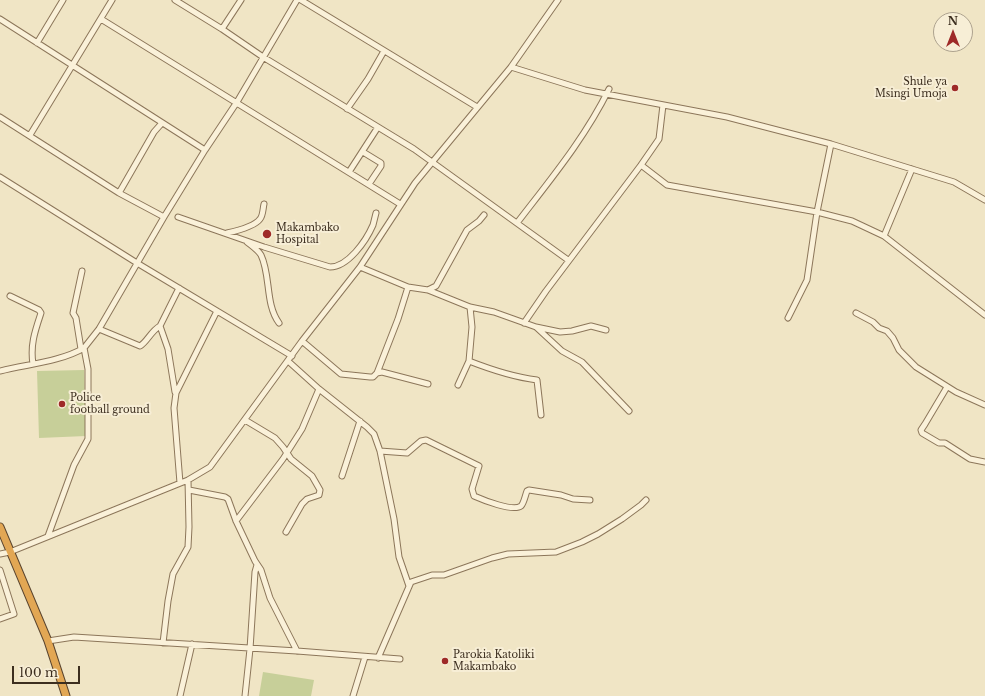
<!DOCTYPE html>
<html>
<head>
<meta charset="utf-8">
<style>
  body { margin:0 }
  #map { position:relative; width:985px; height:696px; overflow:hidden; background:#f0e5c5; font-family:"Libre Baskerville",serif }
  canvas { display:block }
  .north { position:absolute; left:933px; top:12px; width:40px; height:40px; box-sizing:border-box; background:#f7eed6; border:1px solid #aca18d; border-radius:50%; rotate:0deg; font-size:11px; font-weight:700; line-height:16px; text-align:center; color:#3c2e1f }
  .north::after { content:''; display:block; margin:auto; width:14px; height:18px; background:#9e2a28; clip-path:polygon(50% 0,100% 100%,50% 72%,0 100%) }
  .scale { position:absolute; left:12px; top:666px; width:68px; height:18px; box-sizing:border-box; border:2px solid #3c2e1f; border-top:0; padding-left:5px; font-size:12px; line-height:14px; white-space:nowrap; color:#3c2e1f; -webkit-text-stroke:3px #f7eed6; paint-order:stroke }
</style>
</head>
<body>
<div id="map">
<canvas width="985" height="696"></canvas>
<div class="north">N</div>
<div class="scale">100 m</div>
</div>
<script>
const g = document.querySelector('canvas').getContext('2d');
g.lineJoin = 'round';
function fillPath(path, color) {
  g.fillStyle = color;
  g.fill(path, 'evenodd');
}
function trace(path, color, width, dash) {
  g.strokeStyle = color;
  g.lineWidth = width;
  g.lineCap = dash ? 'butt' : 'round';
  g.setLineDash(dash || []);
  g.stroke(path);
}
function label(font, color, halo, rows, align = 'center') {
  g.font = font + ' "Libre Baskerville",serif';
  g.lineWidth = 4;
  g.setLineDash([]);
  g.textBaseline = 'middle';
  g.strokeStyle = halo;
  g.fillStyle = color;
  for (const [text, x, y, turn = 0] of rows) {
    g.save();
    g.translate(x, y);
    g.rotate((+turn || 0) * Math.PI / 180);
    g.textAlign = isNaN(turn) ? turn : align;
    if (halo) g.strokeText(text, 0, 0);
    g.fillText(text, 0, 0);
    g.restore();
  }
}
const green = new Path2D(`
  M 84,370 L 86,436 L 39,438 L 37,371 Z
  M 263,672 L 314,680 L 311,696 L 259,696 Z`);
const minor = new Path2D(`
  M 175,0 L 222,29 L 263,57 L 414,149 L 568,260
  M 301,0 L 477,107
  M 0,19 L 205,150
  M 101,19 L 400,204
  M 222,29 L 241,0
  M 37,43 L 63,0
  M 511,67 L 585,90 L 727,117 L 831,144 L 954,182 L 985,200
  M 347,109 L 368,79 L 384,51
  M 0,117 L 119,193 L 164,217
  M 30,135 L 112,0
  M 363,152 L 381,163 L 381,166 L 369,184
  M 641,165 L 667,185 L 817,212 L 852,221 L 884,236 L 985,315
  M 349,172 L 378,127
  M 0,177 L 137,263 L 292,356
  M 119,193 L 154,132 L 162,123
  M 178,217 L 264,247 L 330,267 C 348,267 366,241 373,225 C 374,221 375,217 376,213
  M 517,223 C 550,180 585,138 609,89
  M 227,233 C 236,231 255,226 260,219 C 263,216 263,208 264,204
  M 884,236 L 912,169
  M 247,242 C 252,246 258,250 261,255 C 271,276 265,304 279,323
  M 360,267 L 408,287 L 428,290 L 470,307 L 494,312 L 536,327 L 562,351 L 582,362 L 629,411
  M 428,290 L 436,286 L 467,230 L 479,221 L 484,215
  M 10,296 L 39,310 L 41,313 C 35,331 30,345 33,364
  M 856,313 L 873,322 L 879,328 L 887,331 L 893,338 L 899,350 L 916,367 L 956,392 L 985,405
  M 788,318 L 807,280 L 817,212 L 831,144
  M 524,323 L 546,291 L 641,165 L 659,139 L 663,105
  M 536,327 L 560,332 L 572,331 L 591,326 L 606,330
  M 99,329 L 140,346 C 147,342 151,331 160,326
  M 302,341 L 341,374 L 370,377 L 373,377 L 377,373 L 382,372 L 428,384
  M 81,349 L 76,318 L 73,313 L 82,271
  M 288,361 L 319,389 L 367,427 L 374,434 L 380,451 L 394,519 L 399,557 L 409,586
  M 469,361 C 492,370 513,377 537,380 L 541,415
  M 0,371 C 27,364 60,362 84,348 L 99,329 L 164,217 L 205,150 L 237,102 L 297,0
  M 377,373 L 398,319 L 408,287
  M 458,385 L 469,361 L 472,327 L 470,307
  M 947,387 L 925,424 L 921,430 L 922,433 L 939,443 L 945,443 L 970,459 L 985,462
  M 175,392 L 168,349 L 160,326 L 179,288
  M 245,420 L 275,438 L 283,447 L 291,459 L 312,476 L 320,490 L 319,495 L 307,499 L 302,504 L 286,532
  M 380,451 L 407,453 L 421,441 L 426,440 L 479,466 L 472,489 L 474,496 C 483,500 513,512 521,506 C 524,503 525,496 527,491 L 529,490 L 561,495 L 573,499 L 590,500
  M 342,476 L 360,421
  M 180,483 L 174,408 L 176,393 L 217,311
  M 189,490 L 225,497 L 228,499 L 236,521 L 255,561 L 261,570 L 270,598 L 297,651
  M 236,521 L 283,459 L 302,429 L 319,389
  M 48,536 L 74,465 L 88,439 L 88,369 L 84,348
  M 0,554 L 10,552 L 188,480 L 210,467 L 302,341 L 360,267 L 415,183 L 511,67 L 558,0
  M 0,570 L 14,614 L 0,619
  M 48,641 L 74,637 L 297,651 L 400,659
  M 163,643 L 168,601 L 173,574 L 188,547 L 189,527 L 188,480
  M 378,658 L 411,582 L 432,575 L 444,575 L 492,558 L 508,554 L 556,552 L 582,542 L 598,534 L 622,519 L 641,505 L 646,500
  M 180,696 L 192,644
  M 245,696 L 250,649 L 255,572 L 257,565
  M 353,696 L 365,657`);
const highway = new Path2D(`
  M 0,527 L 48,641 L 66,696`);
const markers = [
  [955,88,4,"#9e2a28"],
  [267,234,5,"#9e2a28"],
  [62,404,4,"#9e2a28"],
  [445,661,4,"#9e2a28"]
];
const poiNames = [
  ["Shule ya",947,82,"right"],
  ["Msingi Umoja",947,94,"right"],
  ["Makambako",276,228],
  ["Hospital",276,240],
  ["Police",70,398],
  ["football ground",70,410],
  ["Parokia Katoliki",453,655],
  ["Makambako",453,667]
];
fillPath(green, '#c7cf99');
trace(minor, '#8c765a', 7);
trace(highway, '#5a442e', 9);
trace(minor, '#faf1d9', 5);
trace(highway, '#e2a754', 7);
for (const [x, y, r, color] of markers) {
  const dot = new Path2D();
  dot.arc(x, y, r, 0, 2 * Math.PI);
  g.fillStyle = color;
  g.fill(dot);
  trace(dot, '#f7eed6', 1.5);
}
label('10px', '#3c2e1f', '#f7eed6', poiNames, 'left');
</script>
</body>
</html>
